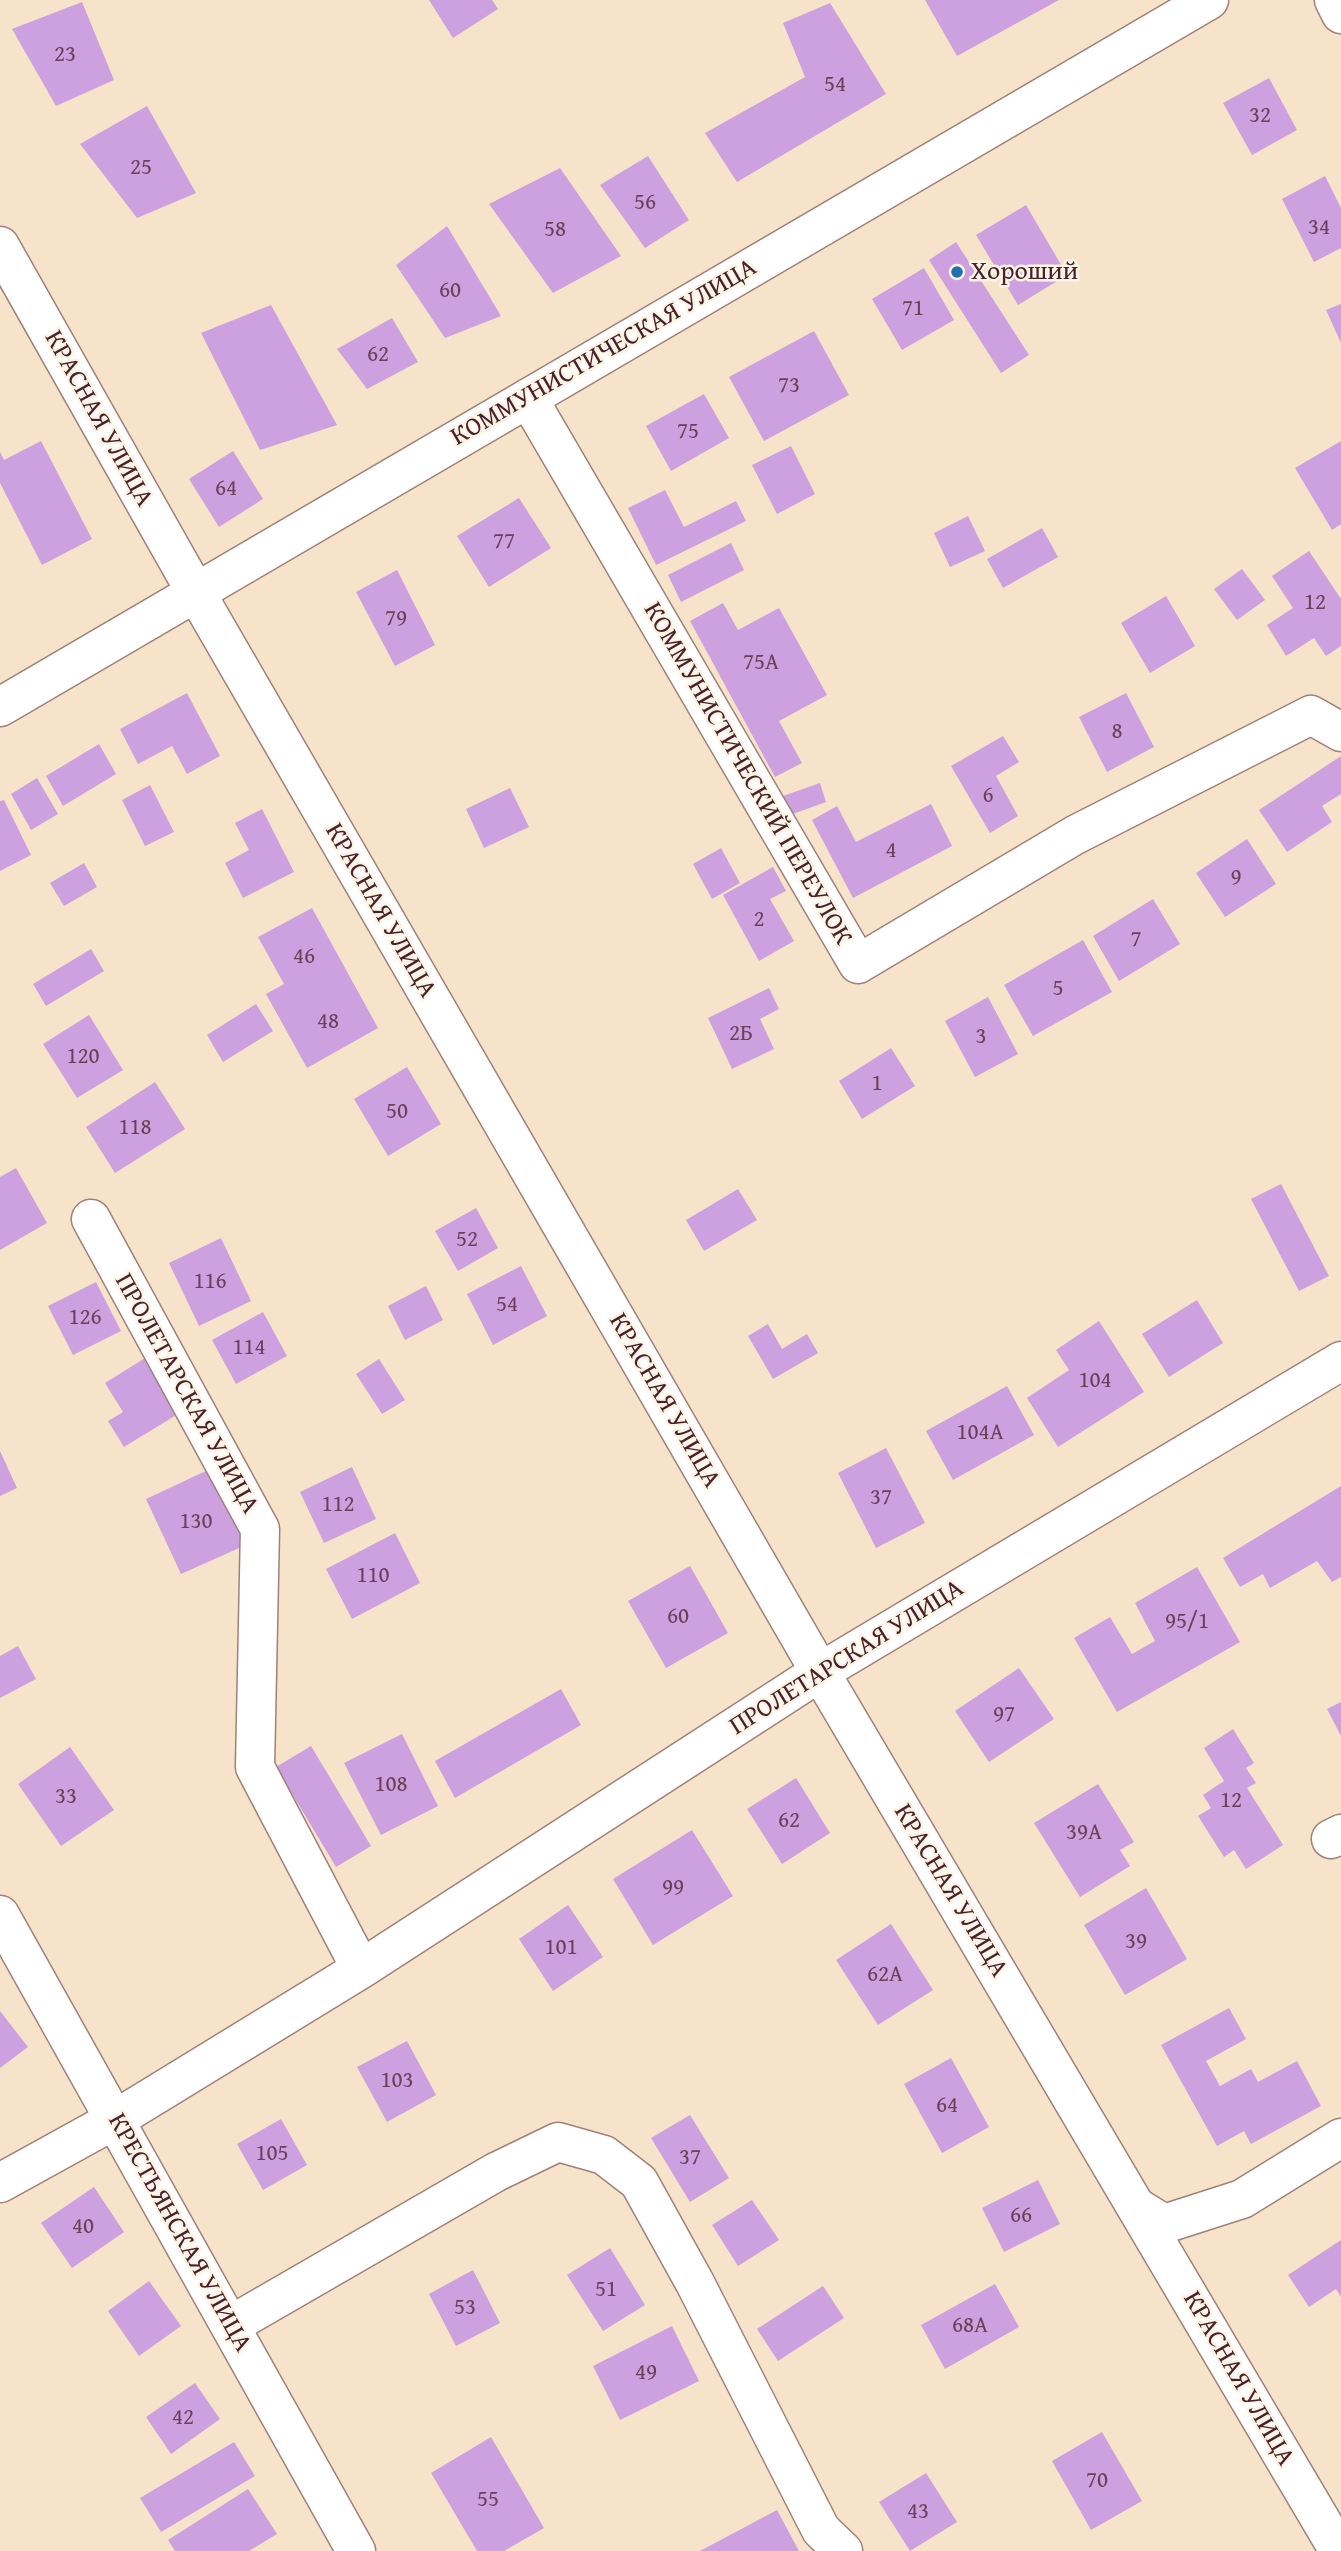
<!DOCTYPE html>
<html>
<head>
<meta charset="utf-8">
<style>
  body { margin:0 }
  canvas { display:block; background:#f6e3c9 }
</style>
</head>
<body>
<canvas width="1341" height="2551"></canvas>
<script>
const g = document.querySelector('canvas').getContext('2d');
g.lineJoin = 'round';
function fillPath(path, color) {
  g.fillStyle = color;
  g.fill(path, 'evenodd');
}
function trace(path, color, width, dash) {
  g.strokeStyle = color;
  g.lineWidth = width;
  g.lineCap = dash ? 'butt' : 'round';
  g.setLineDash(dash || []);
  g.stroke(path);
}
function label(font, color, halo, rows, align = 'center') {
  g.font = font + ' "Gentium Book Plus",serif';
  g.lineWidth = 5;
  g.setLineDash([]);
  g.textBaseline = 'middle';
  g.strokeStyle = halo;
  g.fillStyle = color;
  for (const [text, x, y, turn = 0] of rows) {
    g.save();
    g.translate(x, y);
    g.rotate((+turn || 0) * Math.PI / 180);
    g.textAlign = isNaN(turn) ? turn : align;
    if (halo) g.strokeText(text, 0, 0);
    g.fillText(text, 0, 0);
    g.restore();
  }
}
const building = new Path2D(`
  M 429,0 L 492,0 L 498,9 L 453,38 Z
  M 925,0 L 1059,0 L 957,56 Z
  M 82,2 L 114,80 L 56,106 L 12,29 Z
  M 830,3 L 886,94 L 737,182 L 705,133 L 805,77 L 783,23 Z
  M 1269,78 L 1297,130 L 1252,155 L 1223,103 Z
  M 147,106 L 196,193 L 137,218 L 80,144 Z
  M 648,156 L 689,220 L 645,248 L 600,185 Z
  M 560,168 L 621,256 L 553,293 L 489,204 Z
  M 1325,176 L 1341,208 L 1341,248 L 1314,262 L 1282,199 Z
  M 1026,205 L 1067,275 L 1018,305 L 976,235 Z
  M 447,226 L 501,316 L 445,338 L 396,265 Z
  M 956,242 L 1029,355 L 1001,373 L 929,260 Z
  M 924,268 L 954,320 L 902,350 L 872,299 Z
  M 1341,304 L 1341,343 L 1326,310 Z
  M 271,305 L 337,425 L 260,450 L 201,333 Z
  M 392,318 L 418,362 L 367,389 L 337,349 Z
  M 814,331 L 849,395 L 764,441 L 729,377 Z
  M 704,394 L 729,438 L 671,471 L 646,426 Z
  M 41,441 L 92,539 L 42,565 L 0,483 L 0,452 L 4,460 Z
  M 1341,441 L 1341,524 L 1332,530 L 1295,468 Z
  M 791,446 L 815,494 L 777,514 L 752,465 Z
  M 233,451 L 263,499 L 219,527 L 189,479 Z
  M 665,490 L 684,527 L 736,501 L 746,521 L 656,565 L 628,508 Z
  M 519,498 L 551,548 L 489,587 L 457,536 Z
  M 968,516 L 985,551 L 950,567 L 934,533 Z
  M 1042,528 L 1058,557 L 1003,588 L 987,559 Z
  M 731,543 L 744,570 L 681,602 L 668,575 Z
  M 1309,551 L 1341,599 L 1341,646 L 1326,656 L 1314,638 L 1286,656 L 1267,625 L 1293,608 L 1272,576 Z
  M 1242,569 L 1265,600 L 1237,620 L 1214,589 Z
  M 397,570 L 435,645 L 395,666 L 356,592 Z
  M 1166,596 L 1195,646 L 1150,673 L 1121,623 Z
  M 723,603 L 738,630 L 779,608 L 827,695 L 779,721 L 802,763 L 775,777 L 690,621 Z
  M 187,693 L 220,756 L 187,774 L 172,746 L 138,764 L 120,729 Z
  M 1126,693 L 1154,747 L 1107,772 L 1079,717 Z
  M 1003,736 L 1019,762 L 996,776 L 1018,816 L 990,833 L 951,766 Z
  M 99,744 L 116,774 L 63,806 L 46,776 Z
  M 1341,756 L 1341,794 L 1322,806 L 1332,822 L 1287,852 L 1259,810 Z
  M 37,778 L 58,814 L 31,830 L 11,794 Z
  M 820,783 L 826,802 L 790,815 L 783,796 Z
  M 150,785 L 174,832 L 145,846 L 122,800 Z
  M 510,788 L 529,827 L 484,848 L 466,809 Z
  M 4,800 L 31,855 L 0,871 L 0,801 Z
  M 931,804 L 952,846 L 853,898 L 812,820 L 837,806 L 856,842 Z
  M 262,809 L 294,872 L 243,898 L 225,863 L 249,850 L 235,823 Z
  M 1247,839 L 1276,884 L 1225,917 L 1196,873 Z
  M 721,848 L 740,883 L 712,899 L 693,864 Z
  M 84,863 L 97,887 L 64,906 L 50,883 Z
  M 773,867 L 786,891 L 770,899 L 794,941 L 759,961 L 723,895 Z
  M 1153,899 L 1180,944 L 1119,981 L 1093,936 Z
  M 312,908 L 378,1028 L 307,1068 L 266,994 L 284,984 L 258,937 Z
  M 1083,940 L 1112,992 L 1033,1036 L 1004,985 Z
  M 91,949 L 104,971 L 46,1006 L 33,984 Z
  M 769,988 L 779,1009 L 760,1019 L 774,1049 L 732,1069 L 708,1018 Z
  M 988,997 L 1018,1054 L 975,1077 L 945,1021 Z
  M 256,1004 L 273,1031 L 223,1062 L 207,1035 Z
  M 89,1015 L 123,1070 L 77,1098 L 43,1044 Z
  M 891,1048 L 915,1086 L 862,1119 L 839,1081 Z
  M 407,1067 L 441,1124 L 388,1156 L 354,1099 Z
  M 155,1082 L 185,1129 L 115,1173 L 86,1127 Z
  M 16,1168 L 47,1223 L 0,1250 L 0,1177 Z
  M 1281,1184 L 1329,1276 L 1299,1291 L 1251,1199 Z
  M 738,1189 L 757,1220 L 704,1251 L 686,1220 Z
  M 476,1208 L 498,1248 L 458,1271 L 435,1231 Z
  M 221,1238 L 251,1301 L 199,1326 L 169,1263 Z
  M 521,1266 L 547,1316 L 493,1345 L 467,1294 Z
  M 96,1282 L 121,1331 L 73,1355 L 48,1306 Z
  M 426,1286 L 443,1320 L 405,1340 L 388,1306 Z
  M 1197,1300 L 1223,1343 L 1169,1377 L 1142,1334 Z
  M 263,1312 L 287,1356 L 236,1384 L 212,1340 Z
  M 1099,1321 L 1144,1392 L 1058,1447 L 1027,1398 L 1069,1370 L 1056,1350 Z
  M 768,1324 L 782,1349 L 807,1334 L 818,1353 L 773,1379 L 748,1336 Z
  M 145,1358 L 178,1414 L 124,1447 L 108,1421 L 123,1412 L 105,1383 Z
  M 379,1359 L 405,1400 L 382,1414 L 356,1374 Z
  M 1007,1386 L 1034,1435 L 953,1480 L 926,1431 Z
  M 886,1448 L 925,1523 L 876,1548 L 838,1473 Z
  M 0,1451 L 17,1488 L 0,1496 Z
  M 352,1467 L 376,1519 L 324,1543 L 300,1492 Z
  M 210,1469 L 246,1545 L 181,1574 L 146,1499 Z
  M 1341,1486 L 1341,1577 L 1332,1582 L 1317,1561 L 1270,1588 L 1263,1574 L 1240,1587 L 1223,1558 Z
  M 395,1533 L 420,1583 L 352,1619 L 326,1569 Z
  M 690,1566 L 728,1633 L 666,1668 L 628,1601 Z
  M 1197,1567 L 1240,1642 L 1117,1712 L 1074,1638 L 1110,1617 L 1132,1654 L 1155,1641 L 1135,1603 Z
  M 18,1646 L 36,1679 L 0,1698 L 0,1656 Z
  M 1019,1668 L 1054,1719 L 989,1762 L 955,1711 Z
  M 561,1689 L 581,1725 L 455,1798 L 435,1761 Z
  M 1341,1702 L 1341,1736 L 1327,1709 Z
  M 1233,1729 L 1254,1763 L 1246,1768 L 1256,1783 L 1247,1788 L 1283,1845 L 1246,1869 L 1234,1850 L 1224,1857 L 1198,1816 L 1211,1808 L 1203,1795 L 1224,1781 L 1204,1748 Z
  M 402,1734 L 438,1806 L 381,1835 L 344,1763 Z
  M 311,1746 L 371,1846 L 336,1867 L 276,1767 Z
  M 70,1747 L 114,1810 L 61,1846 L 18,1784 Z
  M 796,1778 L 830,1833 L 782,1864 L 747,1809 Z
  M 1098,1784 L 1134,1842 L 1120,1850 L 1130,1866 L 1080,1897 L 1034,1823 Z
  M 692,1830 L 733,1896 L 653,1945 L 613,1879 Z
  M 1146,1888 L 1187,1959 L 1125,1995 L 1084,1925 Z
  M 568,1905 L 603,1957 L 553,1991 L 519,1939 Z
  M 891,1924 L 933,1990 L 878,2025 L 836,1960 Z
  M 1229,2008 L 1246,2039 L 1206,2061 L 1220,2086 L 1251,2069 L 1258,2082 L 1297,2061 L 1321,2106 L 1251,2144 L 1244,2131 L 1217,2146 L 1161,2045 Z
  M 0,2011 L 28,2047 L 0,2068 Z
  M 407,2041 L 436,2095 L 387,2122 L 357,2067 Z
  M 951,2058 L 989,2127 L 942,2153 L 904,2084 Z
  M 690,2115 L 729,2178 L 690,2202 L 651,2138 Z
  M 281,2119 L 307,2165 L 263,2190 L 237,2144 Z
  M 1038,2180 L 1060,2224 L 1004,2252 L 982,2208 Z
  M 94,2187 L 124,2232 L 72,2268 L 41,2223 Z
  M 752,2200 L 779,2240 L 738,2266 L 712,2225 Z
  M 1341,2240 L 1341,2297 L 1336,2289 L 1309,2307 L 1288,2275 Z
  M 610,2248 L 645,2305 L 603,2331 L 567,2275 Z
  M 473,2270 L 500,2323 L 456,2346 L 429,2294 Z
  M 149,2281 L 181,2326 L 139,2356 L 108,2311 Z
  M 995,2284 L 1019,2327 L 945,2369 L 921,2325 Z
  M 823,2286 L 844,2318 L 778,2361 L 757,2329 Z
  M 672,2326 L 699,2381 L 620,2420 L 593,2366 Z
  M 195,2383 L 220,2419 L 171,2454 L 146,2417 Z
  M 1102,2432 L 1142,2501 L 1091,2530 L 1052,2461 Z
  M 491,2437 L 544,2528 L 504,2551 L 477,2551 L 431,2473 Z
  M 234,2442 L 255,2476 L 161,2532 L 140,2498 Z
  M 926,2473 L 957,2522 L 910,2551 L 879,2502 Z
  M 248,2489 L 277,2534 L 249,2551 L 175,2551 L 168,2540 Z
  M 777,2510 L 799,2551 L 700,2551 Z`);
const minor = new Path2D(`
  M 1334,0 L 1341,14
  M 528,398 L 858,964 L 1075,835 L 1311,715 L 1341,732
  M 0,707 L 1209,0
  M 91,1219 L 260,1529 L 255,1767 L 361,1969
  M 1331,1839 L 1341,1834
  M 0,1915 L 356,2551
  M 0,2183 L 116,2119 L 361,1969 L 820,1672 L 1341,1361
  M 1138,2208 L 1164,2224 L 1242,2199 L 1341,2138
  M 231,2325 L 496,2172 L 558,2142 L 604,2155 L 639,2182 L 695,2283 L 821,2530 L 843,2551`);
const tertiary = new Path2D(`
  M 0,246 L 195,591 L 820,1672 L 1339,2551`);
const markers = [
  [957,272,7,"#1f6fb2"]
];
const numberNames = [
  ["23",65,55],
  ["54",835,85],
  ["32",1260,116],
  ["25",141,168],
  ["56",645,203],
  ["34",1319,228],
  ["58",555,230],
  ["60",450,291],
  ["71",913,309],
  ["62",378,355],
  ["73",789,386],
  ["75",688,432],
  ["64",226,489],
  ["77",504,542],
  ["12",1315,603],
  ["79",396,619],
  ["75А",761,663],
  ["8",1117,732],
  ["6",988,796],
  ["4",891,851],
  ["9",1236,878],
  ["2",759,920],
  ["7",1136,940],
  ["46",304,957],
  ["5",1058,989],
  ["48",328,1022],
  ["2Б",741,1034],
  ["3",981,1037],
  ["120",83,1057],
  ["1",877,1084],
  ["50",397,1112],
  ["118",135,1128],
  ["52",467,1240],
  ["116",210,1282],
  ["54",507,1305],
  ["126",85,1318],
  ["114",249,1348],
  ["104",1095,1381],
  ["104А",980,1433],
  ["37",881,1498],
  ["112",338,1505],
  ["130",196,1522],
  ["110",373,1576],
  ["60",678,1617],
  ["95/1",1187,1622],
  ["97",1004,1715],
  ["108",391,1785],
  ["33",66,1797],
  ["12",1231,1801],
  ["62",789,1821],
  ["39А",1084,1833],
  ["99",673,1888],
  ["39",1136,1942],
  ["101",561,1948],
  ["62А",885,1975],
  ["103",397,2081],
  ["64",947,2106],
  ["105",272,2154],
  ["37",690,2158],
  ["66",1021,2216],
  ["40",83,2227],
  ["51",606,2290],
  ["53",465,2308],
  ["68А",970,2326],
  ["49",646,2373],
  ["42",183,2418],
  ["70",1097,2481],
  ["55",488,2500],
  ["43",918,2512]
];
const poiNames = [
  ["Хороший",971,272]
];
const streetNames = [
  ["КОММУНИСТИЧЕСКАЯ УЛИЦА",604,353,-30],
  ["КРАСНАЯ УЛИЦА",98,419,61],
  ["КОММУНИСТИЧЕСКИЙ ПЕРЕУЛОК",747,774,60],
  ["КРАСНАЯ УЛИЦА",380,911,60],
  ["ПРОЛЕТАРСКАЯ УЛИЦА",186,1394,61],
  ["КРАСНАЯ УЛИЦА",664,1401,60],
  ["ПРОЛЕТАРСКАЯ УЛИЦА",847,1658,-32],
  ["КРАСНАЯ УЛИЦА",950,1891,59],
  ["КРЕСТЬЯНСКАЯ УЛИЦА",179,2233,61],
  ["КРАСНАЯ УЛИЦА",1238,2379,60]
];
fillPath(building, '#cda1e0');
trace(minor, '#a0817a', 41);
trace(tertiary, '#a0817a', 41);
trace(minor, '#fff', 38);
trace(tertiary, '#fff', 38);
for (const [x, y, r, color] of markers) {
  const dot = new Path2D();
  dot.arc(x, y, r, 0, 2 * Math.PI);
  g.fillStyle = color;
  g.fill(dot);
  trace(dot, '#fcf5e5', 2.5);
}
label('23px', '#6b4058', null, numberNames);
label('26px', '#4a1f2b', '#fcf5e5', poiNames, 'left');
label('26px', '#4a1f2b', '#fcf5e5', streetNames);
</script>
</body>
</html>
